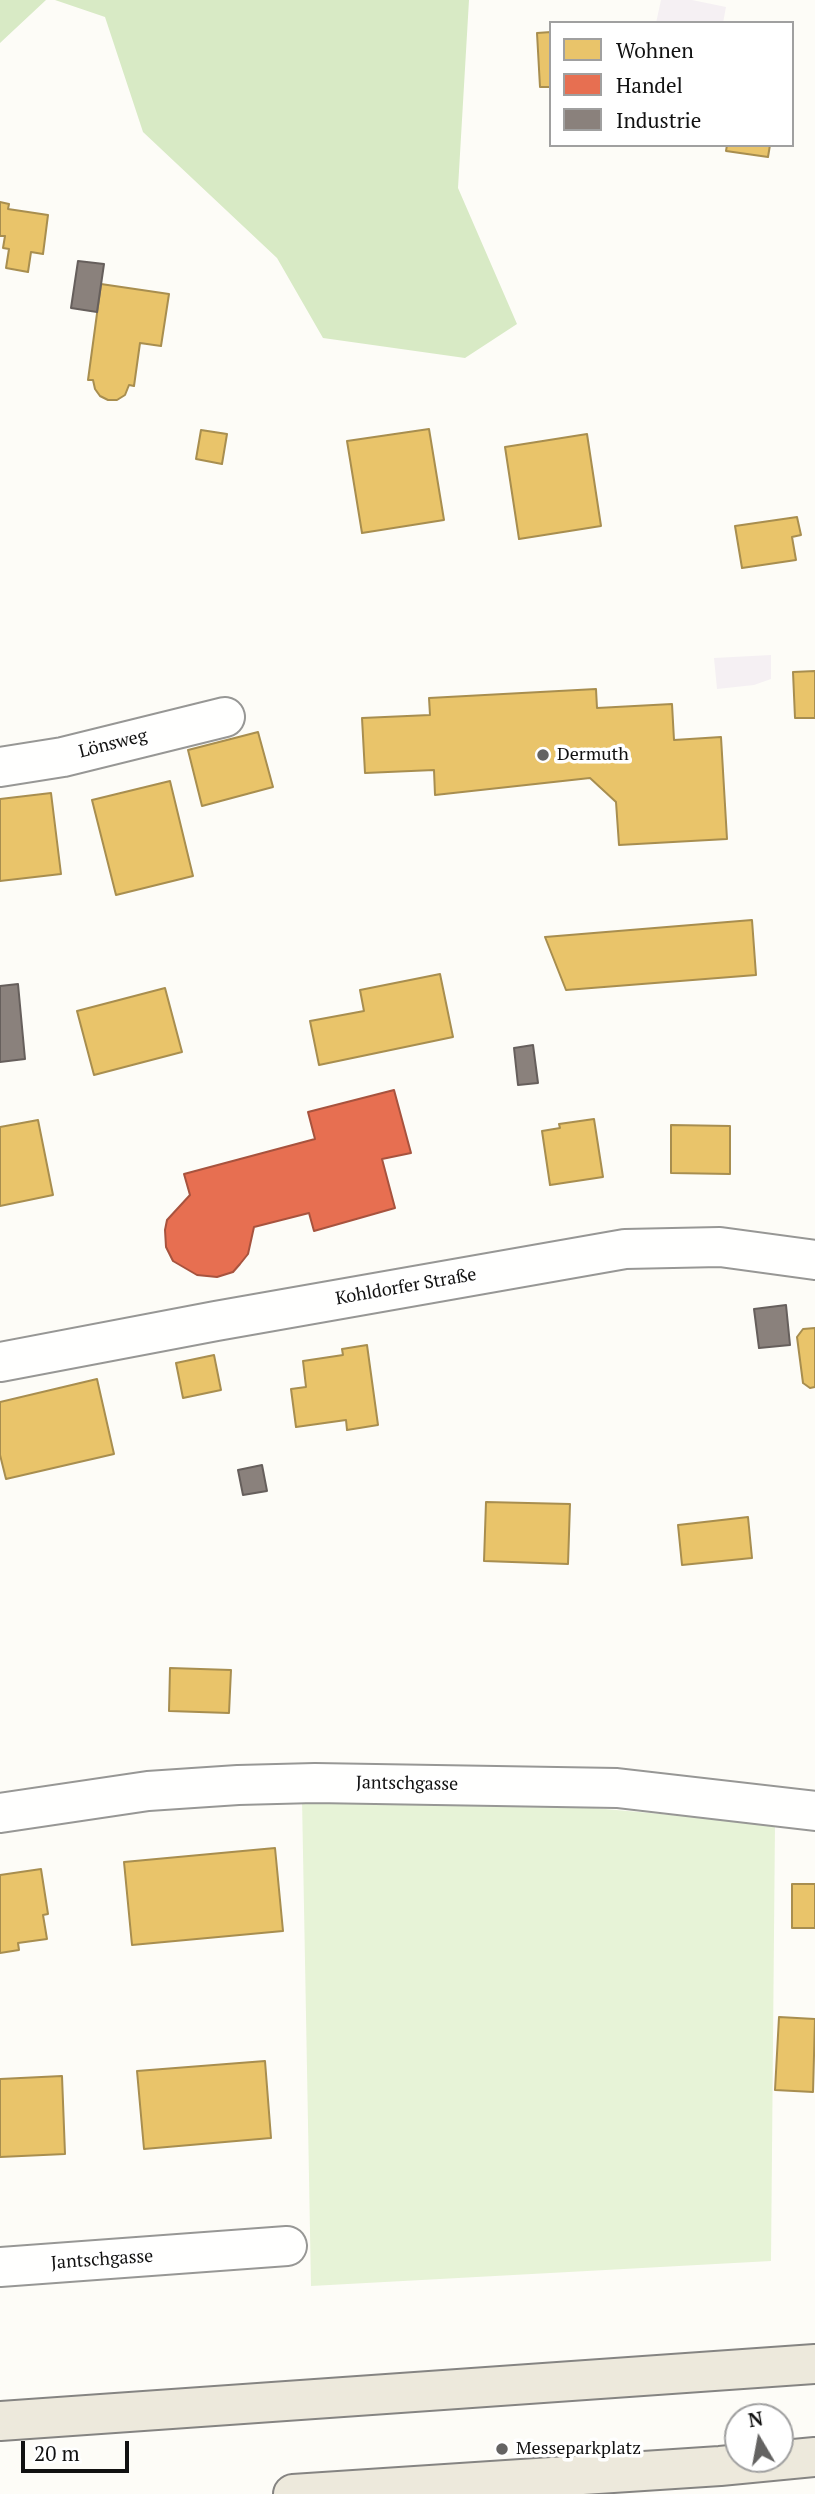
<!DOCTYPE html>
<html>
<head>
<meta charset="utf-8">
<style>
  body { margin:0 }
  #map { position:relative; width:815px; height:2494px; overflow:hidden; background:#fdfcf7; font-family:"PT Serif",serif }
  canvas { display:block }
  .legend { position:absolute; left:549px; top:21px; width:245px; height:126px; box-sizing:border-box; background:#fff; border:2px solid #a0a0a0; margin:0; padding:9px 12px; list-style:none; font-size:21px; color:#111 }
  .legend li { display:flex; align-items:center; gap:14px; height:35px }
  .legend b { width:35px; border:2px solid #a0a0a0 }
  .north { position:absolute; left:724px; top:2403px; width:70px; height:70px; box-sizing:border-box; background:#fff; border:2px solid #a0a0a0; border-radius:50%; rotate:350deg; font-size:19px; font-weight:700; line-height:28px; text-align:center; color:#111 }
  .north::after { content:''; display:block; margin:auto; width:24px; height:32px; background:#646362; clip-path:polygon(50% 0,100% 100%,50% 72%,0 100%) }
  .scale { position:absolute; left:21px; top:2441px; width:108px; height:32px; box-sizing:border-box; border:4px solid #111; border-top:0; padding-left:9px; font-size:21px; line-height:24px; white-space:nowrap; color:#111; -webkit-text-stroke:5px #fff; paint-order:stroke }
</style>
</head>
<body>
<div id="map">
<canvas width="815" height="2494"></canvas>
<ul class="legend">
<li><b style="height:19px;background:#e9c46a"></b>Wohnen</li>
<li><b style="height:19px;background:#e76f51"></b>Handel</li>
<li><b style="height:19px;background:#8a817c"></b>Industrie</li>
</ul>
<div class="north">N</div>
<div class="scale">20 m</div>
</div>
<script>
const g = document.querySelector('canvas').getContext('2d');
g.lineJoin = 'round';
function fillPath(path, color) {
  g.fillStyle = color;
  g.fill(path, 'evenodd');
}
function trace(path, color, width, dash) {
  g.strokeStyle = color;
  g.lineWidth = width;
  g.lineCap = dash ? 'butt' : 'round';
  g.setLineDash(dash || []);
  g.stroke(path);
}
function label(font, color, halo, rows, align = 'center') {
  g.font = font + ' "PT Serif",serif';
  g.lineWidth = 7;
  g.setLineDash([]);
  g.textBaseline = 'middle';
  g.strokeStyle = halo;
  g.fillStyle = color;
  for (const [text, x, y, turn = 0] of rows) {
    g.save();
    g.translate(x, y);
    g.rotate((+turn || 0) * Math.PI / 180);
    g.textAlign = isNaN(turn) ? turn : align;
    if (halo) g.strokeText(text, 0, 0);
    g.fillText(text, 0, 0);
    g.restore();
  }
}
const industrial = new Path2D(`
  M 661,0 L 692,0 L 726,7 L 723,23 L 656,23 Z
  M 771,655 L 771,679 L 754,685 L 717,689 L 714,658 Z`);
const green = new Path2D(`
  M 302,1799 L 548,1804 L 775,1824 L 771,2261 L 311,2286 Z`);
const forest = new Path2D(`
  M 0,0 L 46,0 L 0,43 Z
  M 55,0 L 469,0 L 458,188 L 517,324 L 465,358 L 323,338 L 277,258 L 143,132 L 105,17 Z`);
const homes = new Path2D(`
  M 551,32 L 551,87 L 540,87 L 537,33 Z
  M 727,145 L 770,145 L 768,157 L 726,151 Z
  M 0,202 L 9,204 L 8,209 L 48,215 L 43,254 L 31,252 L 28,272 L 6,268 L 9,249 L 3,248 L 5,236 L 0,236 Z
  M 101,284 L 169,294 L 161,346 L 140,343 L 134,386 L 129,385 L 125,395 L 117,400 L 108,400 L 100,396 L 95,389 L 93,380 L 88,380 Z
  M 429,429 L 444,520 L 362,533 L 347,441 Z
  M 201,430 L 227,434 L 222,464 L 196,459 Z
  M 587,434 L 601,526 L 519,539 L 505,447 Z
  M 797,517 L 801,535 L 792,537 L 796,560 L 742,568 L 735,526 Z
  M 815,671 L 815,718 L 795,718 L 793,672 Z
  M 596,689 L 597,708 L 672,704 L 674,740 L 721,737 L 727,839 L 619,845 L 616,802 L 590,778 L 435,795 L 434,770 L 365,773 L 362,718 L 430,715 L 429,698 Z
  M 258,732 L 273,787 L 202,806 L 188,750 Z
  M 170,781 L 193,876 L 116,895 L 92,800 Z
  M 51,793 L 61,874 L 0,881 L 0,799 Z
  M 752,920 L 756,975 L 566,990 L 545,937 Z
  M 440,974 L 453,1037 L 319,1065 L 310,1021 L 364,1011 L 360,990 Z
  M 165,988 L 182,1052 L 94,1075 L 77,1011 Z
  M 594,1119 L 603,1177 L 550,1185 L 542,1131 L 560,1128 L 559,1124 Z
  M 38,1120 L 53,1195 L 0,1206 L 0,1127 Z
  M 671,1125 L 730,1126 L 730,1174 L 671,1173 Z
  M 815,1328 L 815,1387 L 810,1388 L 803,1383 L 797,1337 L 803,1329 Z
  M 367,1345 L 378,1425 L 347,1430 L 346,1420 L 296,1427 L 291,1389 L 306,1387 L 303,1361 L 343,1355 L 342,1349 Z
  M 214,1355 L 221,1390 L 183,1398 L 176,1363 Z
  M 97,1379 L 114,1454 L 6,1479 L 0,1455 L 0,1402 Z
  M 486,1502 L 570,1504 L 568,1564 L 484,1561 Z
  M 748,1517 L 752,1558 L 682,1565 L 678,1525 Z
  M 170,1668 L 231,1670 L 229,1713 L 169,1711 Z
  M 275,1848 L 283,1931 L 132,1945 L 124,1862 Z
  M 41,1869 L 48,1914 L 43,1915 L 47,1939 L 18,1943 L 19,1950 L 0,1953 L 0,1875 Z
  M 792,1884 L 815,1884 L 815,1928 L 792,1928 Z
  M 779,2017 L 815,2019 L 813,2092 L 775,2090 Z
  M 265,2061 L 271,2138 L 144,2149 L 137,2071 Z
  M 62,2076 L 65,2154 L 0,2157 L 0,2079 Z`);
const shops = new Path2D(`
  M 394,1090 L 411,1153 L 382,1159 L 395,1208 L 314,1231 L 309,1213 L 254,1227 L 248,1254 L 240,1264 L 233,1272 L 217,1277 L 197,1275 L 173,1261 L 166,1247 L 165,1230 L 167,1220 L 190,1195 L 184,1174 L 315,1139 L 308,1112 Z`);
const industry = new Path2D(`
  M 78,261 L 104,264 L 97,312 L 71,308 Z
  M 18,984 L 25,1059 L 0,1062 L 0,986 Z
  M 533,1045 L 538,1083 L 518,1085 L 514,1048 Z
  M 786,1305 L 790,1345 L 759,1348 L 754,1309 Z
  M 262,1465 L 267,1491 L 243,1495 L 238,1470 Z`);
const minor = new Path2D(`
  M 0,767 L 63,757 L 225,717
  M 0,1362 L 216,1321 L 625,1249 L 720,1247 L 815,1260
  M 0,1813 L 148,1791 L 238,1785 L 315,1783 L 617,1788 L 815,1811
  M 0,2267 L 287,2246`);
const major = new Path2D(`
  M 0,2421 L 815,2364
  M 293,2494 L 720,2466 L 815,2457`);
const markers = [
  [543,755,7,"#646362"],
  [502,2449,7,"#646362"]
];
const streetNames = [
  ["Lönsweg",113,744,-14],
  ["Kohldorfer Straße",406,1287,-10],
  ["Jantschgasse",407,1784,1],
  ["Jantschgasse",102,2260,-4]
];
const poiNames = [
  ["Dermuth",557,755],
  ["Messeparkplatz",516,2449]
];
fillPath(industrial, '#f5f0f3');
fillPath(green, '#e7f3d7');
fillPath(forest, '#d8eac5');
fillPath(homes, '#e9c46a');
trace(homes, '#a88e4f', 2);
fillPath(shops, '#e76f51');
trace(shops, '#a7533e', 2);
fillPath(industry, '#8a817c');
trace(industry, '#665f5c', 2);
trace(minor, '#979795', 42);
trace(major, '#858482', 42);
trace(minor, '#fffffe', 38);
trace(major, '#ede9dc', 38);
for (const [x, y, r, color] of markers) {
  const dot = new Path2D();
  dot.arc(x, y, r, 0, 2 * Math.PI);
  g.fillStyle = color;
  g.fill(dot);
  trace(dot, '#fff', 2.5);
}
label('18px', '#111', '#fff', streetNames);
label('18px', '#111', '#fff', poiNames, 'left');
</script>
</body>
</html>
